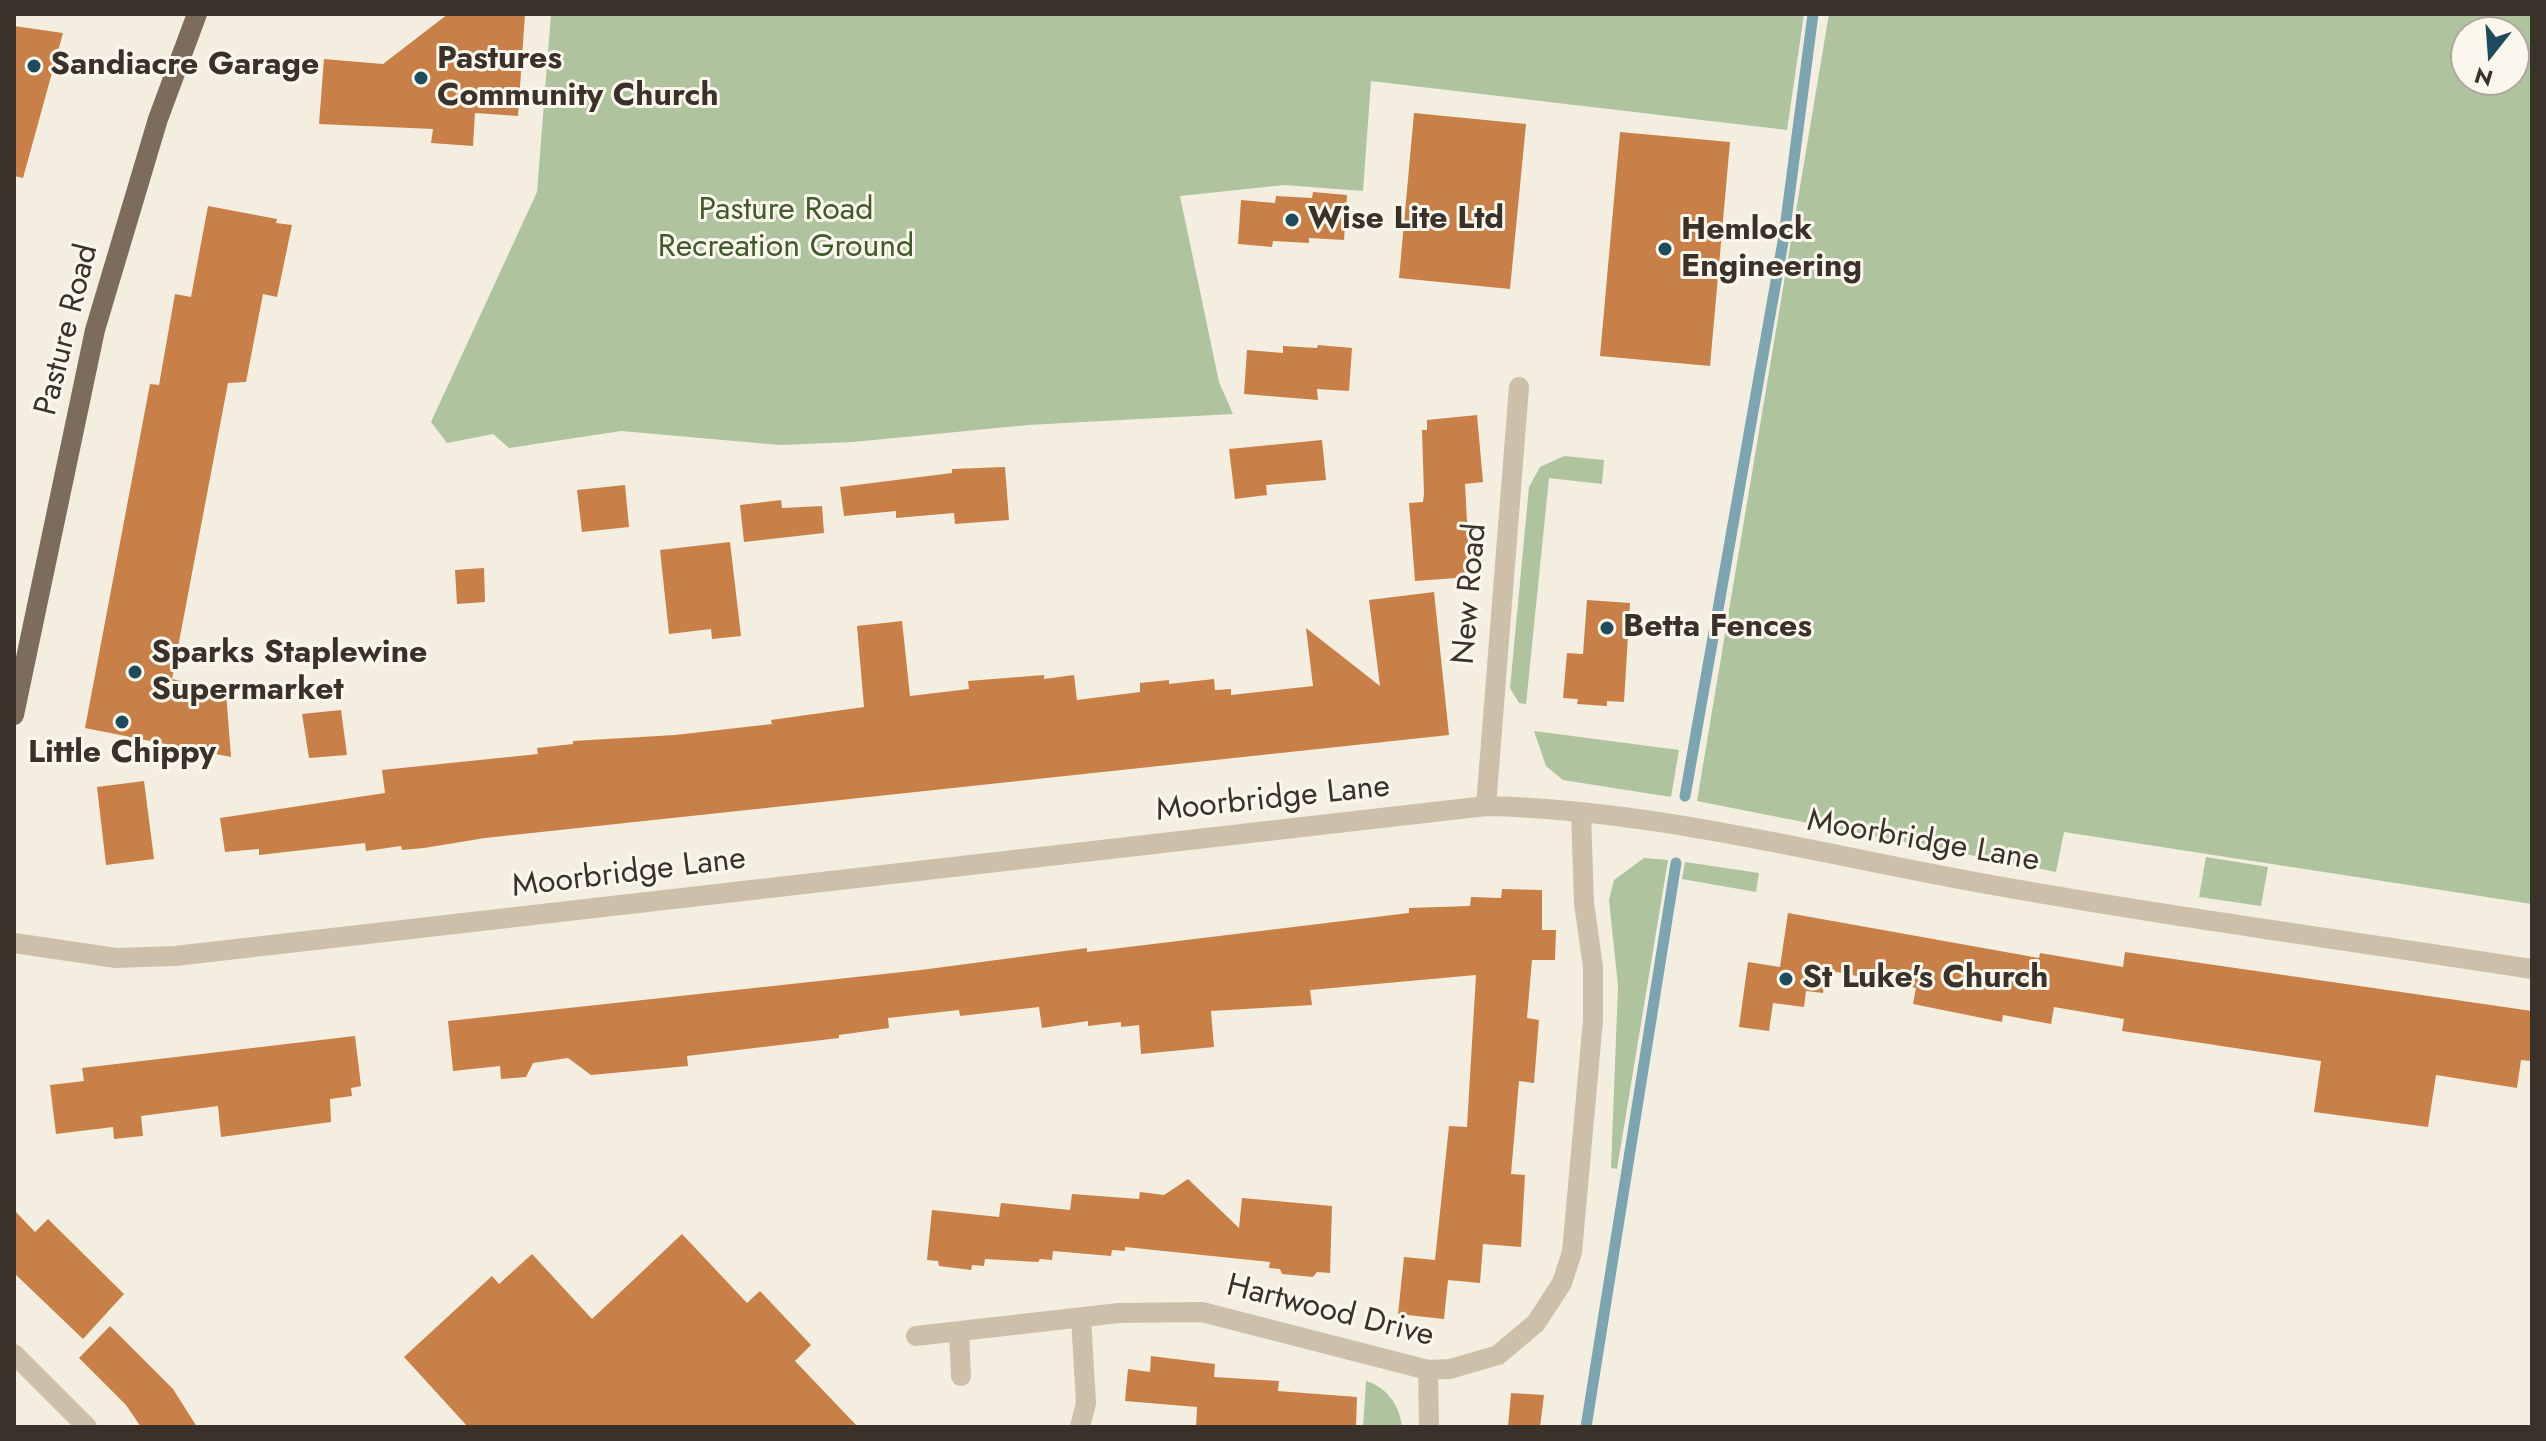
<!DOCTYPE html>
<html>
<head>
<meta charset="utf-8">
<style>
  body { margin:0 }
  #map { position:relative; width:2546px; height:1441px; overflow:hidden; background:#f3eedf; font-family:Jost,sans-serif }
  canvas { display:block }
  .frame { position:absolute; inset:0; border:16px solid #3a322a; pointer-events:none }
  .north { position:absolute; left:2450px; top:16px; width:80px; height:80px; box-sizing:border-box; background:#fbf7ec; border:2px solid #aea89e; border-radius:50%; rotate:197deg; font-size:22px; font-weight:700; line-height:32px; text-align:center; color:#3a322a }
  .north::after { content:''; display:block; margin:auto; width:28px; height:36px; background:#1e4c5c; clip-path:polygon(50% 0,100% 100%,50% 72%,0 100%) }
</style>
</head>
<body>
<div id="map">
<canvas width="2546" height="1441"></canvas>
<div class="frame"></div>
<div class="north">N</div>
</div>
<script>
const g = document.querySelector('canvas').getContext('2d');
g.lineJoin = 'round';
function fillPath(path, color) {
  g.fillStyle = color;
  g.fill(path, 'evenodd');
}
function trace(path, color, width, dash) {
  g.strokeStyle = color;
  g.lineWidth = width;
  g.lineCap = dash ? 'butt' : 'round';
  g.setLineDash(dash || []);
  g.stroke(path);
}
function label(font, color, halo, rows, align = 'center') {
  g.font = font + ' Jost,sans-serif';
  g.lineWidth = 6;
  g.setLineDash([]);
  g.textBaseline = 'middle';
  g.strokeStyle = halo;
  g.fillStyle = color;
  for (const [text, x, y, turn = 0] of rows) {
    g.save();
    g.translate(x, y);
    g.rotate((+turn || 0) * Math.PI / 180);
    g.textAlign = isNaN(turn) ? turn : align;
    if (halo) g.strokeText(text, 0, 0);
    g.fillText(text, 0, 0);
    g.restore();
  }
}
const green = new Path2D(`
  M 551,14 L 1804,14 L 1787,130 L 1371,81 L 1363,191 L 1284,185 L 1180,196 L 1219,382 L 1233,414 L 1028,425 L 853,442 L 780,445 L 621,431 L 509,448 L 493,434 L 447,443 L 431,422 L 537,192 Z
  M 1829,14 L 2532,14 L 2532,904 L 2064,832 L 2056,872 L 1697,801 ZM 2466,32 L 2514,32 L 2514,80 L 2466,80 Z
  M 1564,456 L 1604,460 L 1602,484 L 1549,478 L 1526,704 L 1519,703 L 1510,688 L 1529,487 L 1540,467 Z
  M 1534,731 L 1679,750 L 1671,797 L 1563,780 L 1546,766 Z
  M 2206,857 L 2268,867 L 2261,906 L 2199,897 Z
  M 1644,858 L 1668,860 L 1617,1169 L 1611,1168 L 1618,986 L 1609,900 L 1614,880 Z
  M 1685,862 L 1759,873 L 1756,892 L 1682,879 Z
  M 1366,1381 C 1387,1387 1400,1406 1402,1427 L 1363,1427 Z`);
const stream = new Path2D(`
  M 1685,796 L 1784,236 L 1813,14
  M 1586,1427 L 1676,863`);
const building = new Path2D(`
  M 448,14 L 525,14 L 518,116 L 475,113 L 473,146 L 431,143 L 433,129 L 319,124 L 324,59 L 383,64 Z
  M 14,26 L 63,33 L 23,178 L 14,176 Z
  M 1414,113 L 1526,124 L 1510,289 L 1399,278 Z
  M 1620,132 L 1730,142 L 1710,366 L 1600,356 Z
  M 1313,192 L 1347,195 L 1344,240 L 1309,238 L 1309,243 L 1273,241 L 1272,247 L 1238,244 L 1241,200 L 1275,203 L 1276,196 L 1312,198 Z
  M 208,206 L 277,219 L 276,223 L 292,225 L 277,297 L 263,294 L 246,382 L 228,383 L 172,679 L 226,692 L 231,757 L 85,728 L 150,384 L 159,385 L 175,294 L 191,297 Z
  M 1318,345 L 1352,348 L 1349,391 L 1317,389 L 1318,400 L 1244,394 L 1247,350 L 1283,353 L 1283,346 L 1317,348 Z
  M 1477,415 L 1483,482 L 1465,484 L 1470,577 L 1415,581 L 1409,503 L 1423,502 L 1424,494 L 1422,430 L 1427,430 L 1427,420 Z
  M 1322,440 L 1326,480 L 1266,485 L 1267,495 L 1235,499 L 1229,449 Z
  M 1005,467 L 1009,520 L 955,524 L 954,513 L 896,518 L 896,511 L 844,516 L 840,487 L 952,473 L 952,469 Z
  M 625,485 L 629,527 L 582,532 L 577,490 Z
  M 781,500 L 782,508 L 822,506 L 824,533 L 744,542 L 740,505 Z
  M 730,542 L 741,636 L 712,639 L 711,629 L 669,634 L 660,550 Z
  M 484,568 L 485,602 L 457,604 L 455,570 Z
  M 1434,592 L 1449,735 L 485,838 L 424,848 L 402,850 L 401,846 L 366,851 L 365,843 L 259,855 L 259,849 L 225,852 L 220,818 L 385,793 L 382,770 L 538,754 L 537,748 L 573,744 L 573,741 L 675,735 L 772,724 L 771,720 L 864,707 L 857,626 L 902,621 L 910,696 L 969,689 L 968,681 L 1044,675 L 1044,679 L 1074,675 L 1077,700 L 1140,692 L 1140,683 L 1169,680 L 1169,684 L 1214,679 L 1215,690 L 1231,689 L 1231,695 L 1313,686 L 1306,628 L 1380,686 L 1369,600 Z
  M 1587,600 L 1630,603 L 1624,702 L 1607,701 L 1607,706 L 1577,704 L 1578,699 L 1563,698 L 1567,653 L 1583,654 Z
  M 341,710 L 347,755 L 309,758 L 302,714 Z
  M 144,781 L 154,859 L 106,865 L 97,787 Z
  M 1502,889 L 1542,890 L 1542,930 L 1556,930 L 1555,960 L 1532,960 L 1527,1018 L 1539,1020 L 1534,1083 L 1519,1081 L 1511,1174 L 1525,1175 L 1521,1247 L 1483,1244 L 1480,1283 L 1448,1280 L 1444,1319 L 1398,1314 L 1404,1257 L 1435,1260 L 1449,1126 L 1467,1127 L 1476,975 L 1310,990 L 1312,1005 L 1211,1011 L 1214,1047 L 1141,1054 L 1139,1025 L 1121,1027 L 1121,1022 L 1088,1026 L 1088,1021 L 1042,1028 L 1039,1007 L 960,1016 L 959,1010 L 888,1018 L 889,1028 L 839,1035 L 839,1038 L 687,1056 L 688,1066 L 591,1075 L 568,1058 L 533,1063 L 526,1077 L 501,1079 L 500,1066 L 453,1071 L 448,1021 L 921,970 L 1087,948 L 1087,952 L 1409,913 L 1409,908 L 1470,906 L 1471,897 L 1501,898 Z
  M 1788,913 L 2039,958 L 2040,953 L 2123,967 L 2125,952 L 2532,1011 L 2532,1061 L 2521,1060 L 2517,1088 L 2436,1075 L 2428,1127 L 2314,1112 L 2321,1061 L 2122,1031 L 2124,1019 L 2054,1007 L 2051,1024 L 2003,1015 L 2002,1022 L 1913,1004 L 1916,988 L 1827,970 L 1823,993 L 1806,991 L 1804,1007 L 1773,1003 L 1769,1031 L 1739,1027 L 1748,962 L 1780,967 Z
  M 355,1036 L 361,1086 L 351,1088 L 352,1096 L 330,1099 L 331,1122 L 221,1137 L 218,1106 L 141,1116 L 143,1136 L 114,1139 L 113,1127 L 56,1134 L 50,1085 L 84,1081 L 82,1068 Z
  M 1188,1179 L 1239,1228 L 1242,1198 L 1332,1206 L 1330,1273 L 1317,1272 L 1313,1277 L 1282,1274 L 1280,1269 L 1269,1268 L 1270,1262 L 1125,1247 L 1125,1251 L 1112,1250 L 1111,1256 L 1053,1251 L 1052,1260 L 1040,1259 L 1038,1262 L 985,1259 L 984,1266 L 972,1265 L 971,1270 L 939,1266 L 938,1261 L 927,1260 L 932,1210 L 999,1217 L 1001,1203 L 1070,1210 L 1072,1194 L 1139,1199 L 1140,1192 L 1164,1195 Z
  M 14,1210 L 35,1232 L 48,1219 L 124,1294 L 83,1339 L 14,1273 Z
  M 682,1234 L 747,1303 L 760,1291 L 811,1345 L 795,1361 L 858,1427 L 468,1427 L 404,1357 L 492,1276 L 499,1284 L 532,1254 L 592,1319 Z
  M 110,1326 L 173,1389 L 197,1427 L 141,1427 L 126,1405 L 79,1358 Z
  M 1151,1356 L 1215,1364 L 1214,1377 L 1279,1381 L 1278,1391 L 1357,1397 L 1356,1427 L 1196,1427 L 1197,1407 L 1125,1401 L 1128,1369 L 1150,1372 Z
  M 1511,1393 L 1544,1395 L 1540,1427 L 1508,1427 Z`);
const minor = new Path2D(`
  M 1486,806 L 1519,387
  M 14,943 L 116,958 L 175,956 L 1486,806 C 1646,809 1812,852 1970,881 C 2156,915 2345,940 2532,969
  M 959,1331 L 961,1376
  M 916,1336 L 1119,1313 L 1202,1312 L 1428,1370 L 1450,1369 L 1498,1355 L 1536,1323 L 1562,1283 L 1572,1252 L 1593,1020 L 1593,967 L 1584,903 L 1581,813
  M 14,1354 L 87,1427
  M 1428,1370 L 1429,1427
  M 1080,1427 L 1086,1403 L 1081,1318`);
const major = new Path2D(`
  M 14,715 L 95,330 L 158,119 L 197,14`);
const markers = [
  [34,66,8,"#1e4c5c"],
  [421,78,8,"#1e4c5c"],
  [1292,220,8,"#1e4c5c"],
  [1665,249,8,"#1e4c5c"],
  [1607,628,8,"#1e4c5c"],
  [135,672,8,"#1e4c5c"],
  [122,722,8,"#1e4c5c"],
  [1786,979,8,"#1e4c5c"]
];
const poiNames = [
  ["Pastures",437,60],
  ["Community Church",437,97],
  ["Sandiacre Garage",50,66],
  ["Wise Lite Ltd",1308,220],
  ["Hemlock",1681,231],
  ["Engineering",1681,268],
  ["Betta Fences",1623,628],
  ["Sparks Staplewine",151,654],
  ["Supermarket",151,691],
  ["Little Chippy",122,754,"center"],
  ["St Luke's Church",1802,979]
];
const parkNames = [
  ["Pasture Road",786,211],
  ["Recreation Ground",786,248]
];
const streetNames = [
  ["Pasture Road",68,330,-76],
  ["New Road",1471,594,-85],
  ["Moorbridge Lane",1273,800,-6],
  ["Moorbridge Lane",1923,842,10],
  ["Moorbridge Lane",629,874,-7],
  ["Hartwood Drive",1330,1312,14]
];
fillPath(green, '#afc39e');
trace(stream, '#7da5b1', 11);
fillPath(building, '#c88048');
trace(minor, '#ccc0aa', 20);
trace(major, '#7c6c5b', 20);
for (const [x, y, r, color] of markers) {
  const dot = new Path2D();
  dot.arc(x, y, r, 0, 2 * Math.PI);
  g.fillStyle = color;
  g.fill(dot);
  trace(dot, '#fbf7ec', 3);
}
label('bold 32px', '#3a322a', '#fbf7ec', poiNames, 'left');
label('32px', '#40592d', '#fbf7ec', parkNames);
label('32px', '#3a322a', '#fbf7ec', streetNames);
</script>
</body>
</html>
